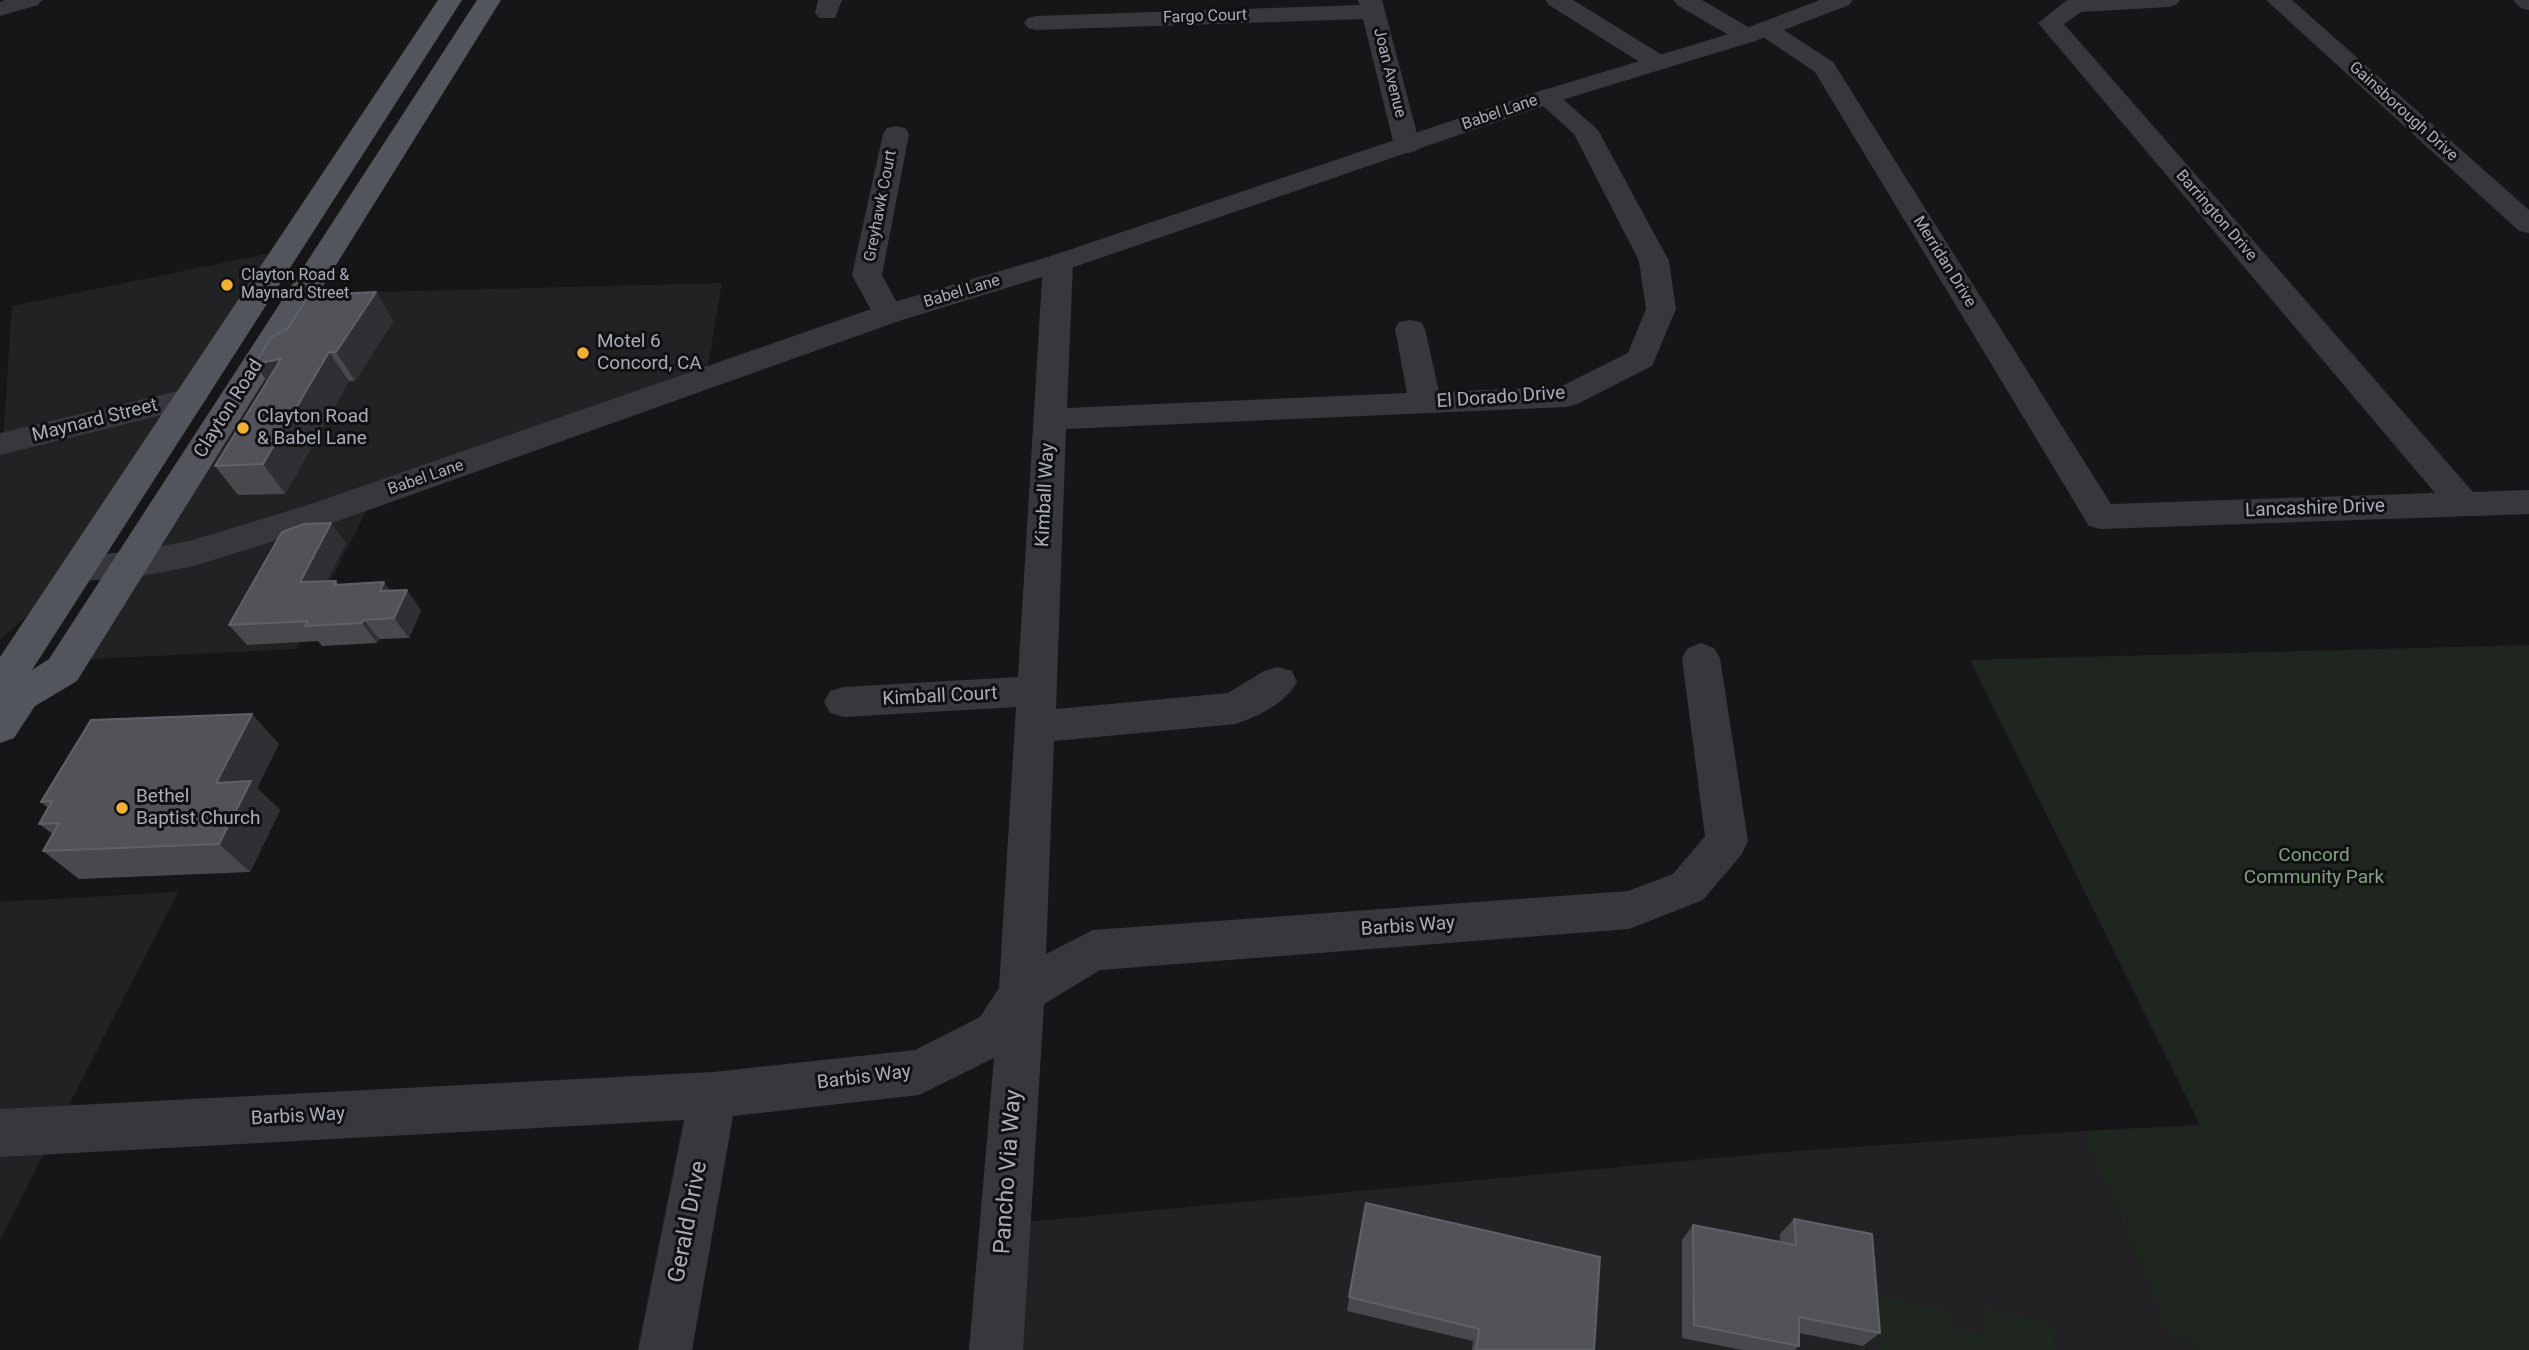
<!DOCTYPE html>
<html>
<head>
<meta charset="utf-8">
<style>
  body { margin:0 }
  canvas { display:block; background:#161618 }
</style>
</head>
<body>
<canvas width="2529" height="1350"></canvas>
<script>
const g = document.querySelector('canvas').getContext('2d');
g.lineJoin = 'round';
function fillPath(path, color) {
  g.fillStyle = color;
  g.fill(path, 'evenodd');
}
function trace(path, color, width, dash) {
  g.strokeStyle = color;
  g.lineWidth = width;
  g.lineCap = dash ? 'butt' : 'round';
  g.setLineDash(dash || []);
  g.stroke(path);
}
function label(font, color, halo, rows, align = 'center') {
  g.font = font + ' Roboto,sans-serif';
  g.lineWidth = 6;
  g.setLineDash([]);
  g.textBaseline = 'middle';
  g.strokeStyle = halo;
  g.fillStyle = color;
  for (const [text, x, y, turn = 0] of rows) {
    g.save();
    g.translate(x, y);
    g.rotate((+turn || 0) * Math.PI / 180);
    g.textAlign = isNaN(turn) ? turn : align;
    if (halo) g.strokeText(text, 0, 0);
    g.fillText(text, 0, 0);
    g.restore();
  }
}
const built = new Path2D(`
  M 287,250 L 80,568 L 0,640 L 0,459 L 3,443 L 12,306 Z
  M 722,283 L 706,377 L 374,496 L 296,649 L 70,660 L 302,294 Z
  M 178,892 L 56,1130 L 0,1240 L 0,902 Z
  M 2084,1131 L 2172,1340 L 2191,1339 L 2196,1350 L 996,1350 L 1005,1224 L 1771,1153 Z`);
const green = new Path2D(`
  M 2529,645 L 2529,1350 L 2196,1350 L 2191,1339 L 2172,1340 L 2084,1131 L 2200,1125 L 1970,660 Z
  M 1874,1295 L 1952,1312 L 1954,1328 L 1985,1335 L 1983,1308 L 2051,1323 L 2055,1350 L 1877,1350 Z`);
const minor = new Path2D(`
  M 818,0 L 842,0 L 835,18 L 819,18 L 815,13 Z
  M 1358,0 L 1382,0 L 1420,145 L 1416,151 L 1407,153 L 1398,151 L 1394,145 L 1363,19 L 1036,30 L 1028,28 L 1024,23 L 1028,18 L 1036,16 L 1360,5 Z
  M 1545,0 L 1573,0 L 1667,58 L 1670,63 L 1667,68 L 1658,70 L 1649,68 L 1549,5 Z
  M 1673,0 L 1702,0 L 1755,31 L 1753,28 L 1757,23 L 1773,23 L 1833,62 L 2111,504 L 2435,493 L 2038,23 L 2067,0 L 2180,0 L 2176,5 L 2168,7 L 2081,12 L 2064,24 L 2473,492 L 2529,490 L 2529,514 L 2101,529 L 2089,526 L 1815,72 L 1757,33 L 1759,36 L 1755,41 L 1747,43 L 1739,41 L 1677,5 Z
  M 2266,0 L 2292,0 L 2529,210 L 2529,233 L 2519,231 Z
  M 2513,0 L 2529,0 L 2529,10 L 2521,8 Z
  M 1546,89 L 1555,92 L 1598,130 L 1669,261 L 1676,309 L 1652,366 L 1577,404 L 1566,407 L 1066,429 L 1056,709 L 1228,693 L 1264,671 L 1278,667 L 1292,671 L 1297,682 C 1287,702 1257,717 1236,724 L 1054,741 L 1046,954 L 1093,930 L 1628,891 L 1673,874 L 1705,836 L 1682,658 L 1688,648 L 1701,643 L 1714,648 L 1720,658 L 1748,841 L 1742,854 L 1703,900 L 1629,929 L 1100,970 L 1044,1004 L 1023,1350 L 969,1350 L 994,1058 L 919,1095 L 733,1116 L 692,1350 L 638,1350 L 684,1120 L 0,1157 L 0,1109 L 713,1072 L 915,1050 L 980,1017 L 999,988 L 1016,707 L 844,717 L 830,713 L 824,702 L 830,691 L 844,687 L 1018,677 L 1043,263 L 1048,257 L 1058,254 L 1068,257 L 1073,263 L 1067,408 L 1407,393 L 1395,329 L 1399,322 L 1410,320 L 1421,322 L 1425,329 L 1439,392 L 1560,387 L 1628,353 L 1646,309 L 1639,261 L 1574,134 L 1533,97 L 1537,92 Z
  M 896,126 L 905,128 L 909,134 L 882,275 L 903,314 L 899,321 L 888,323 L 877,321 L 852,275 L 883,134 L 887,128 Z
  M 191,388 L 202,391 L 207,398 L 202,405 L 0,455 L 0,433 Z`);
const tertiary = new Path2D(`
  M 5,0 L 42,0 L 38,5 L 0,16 L 0,2 Z
  M 1820,0 L 1853,0 L 1849,5 L 1755,41 L 1555,102 L 1068,269 L 899,321 L 335,522 L 194,566 L 131,578 L 80,581 L 67,577 L 62,568 L 67,559 L 80,555 L 131,552 L 193,540 L 311,504 L 877,307 L 1048,257 L 1537,92 L 1739,31 Z`);
const primary = new Path2D(`
  M 438,0 L 462,0 L 32,670 L 49,659 L 477,0 L 501,0 L 77,681 L 35,706 L 14,738 L 0,743 L 0,657 Z`);
const wall = new Path2D(`
  M 376,292 L 393,321 L 355,381 L 349,381 L 285,494 L 238,495 L 215,466 L 267,382 L 255,364 Z
  M 346,543 L 326,581 L 336,581 L 339,585 L 390,591 L 421,610 L 409,638 L 379,639 L 377,643 L 322,646 L 318,641 L 247,645 L 229,625 Z
  M 279,744 L 257,788 L 280,810 L 250,872 L 79,879 L 43,851 L 53,834 L 39,824 L 48,808 L 41,802 Z
  M 1366,1203 L 1594,1350 L 1472,1350 L 1473,1341 L 1347,1311 Z
  M 1794,1219 L 1880,1333 L 1863,1346 L 1799,1333 L 1799,1346 L 1795,1350 L 1742,1350 L 1682,1338 L 1682,1240 L 1693,1225 L 1780,1242 L 1780,1234 Z`);
const shadedWall = new Path2D(`
  M 376,292 L 393,321 L 355,381 L 336,352 Z
  M 329,352 L 349,381 L 285,494 L 263,464 Z
  M 281,359 L 275,393 L 255,364 Z
  M 331,523 L 346,543 L 316,602 L 300,582 Z
  M 384,582 L 399,602 L 380,591 Z
  M 407,590 L 421,610 L 409,638 L 394,618 Z
  M 364,620 L 379,639 L 377,643 L 362,623 Z
  M 252,714 L 279,744 L 257,788 L 280,810 L 250,872 L 219,844 L 216,783 Z`);
const building = new Path2D(`
  M 376,292 L 336,352 L 329,352 L 263,464 L 215,466 L 281,359 L 255,364 L 271,338 L 288,328 L 309,295 Z
  M 331,523 L 300,582 L 336,581 L 334,585 L 384,582 L 380,591 L 407,590 L 394,618 L 364,620 L 362,623 L 305,626 L 308,621 L 229,625 L 282,532 L 304,524 Z
  M 252,714 L 216,783 L 251,781 L 219,844 L 43,851 L 59,823 L 39,824 L 52,801 L 41,802 L 91,720 Z
  M 1366,1203 L 1600,1257 L 1594,1350 L 1476,1350 L 1479,1329 L 1349,1297 Z
  M 1794,1219 L 1872,1234 L 1880,1333 L 1799,1317 L 1799,1346 L 1694,1325 L 1693,1225 L 1796,1245 Z`);
const markers = [
  [227,285,7,"#f2b134"],
  [583,353,7,"#f2b134"],
  [243,428,7,"#f2b134"],
  [122,808,7,"#f2b134"]
];
const farStreetnames = [
  ["Fargo Court",1205,17,-2],
  ["Joan Avenue",1389,73,76],
  ["Gainsborough Drive",2403,112,42],
  ["Babel Lane",1500,113,-19],
  ["Greyhawk Court",881,206,-79],
  ["Barrington Drive",2216,216,49],
  ["Merridan Drive",1944,262,58],
  ["Babel Lane",962,292,-17],
  ["Babel Lane",426,478,-19]
];
const farPoinames = [
  ["Clayton Road &",241,276],
  ["Maynard Street",241,294]
];
const poiNames = [
  ["Motel 6",597,342],
  ["Concord, CA",597,364],
  ["Clayton Road",257,417],
  ["& Babel Lane",257,439],
  ["Bethel",136,797],
  ["Baptist Church",136,819]
];
const streetNames = [
  ["El Dorado Drive",1501,398,-4],
  ["Clayton Road",229,409,-58],
  ["Maynard Street",95,421,-14],
  ["Kimball Way",1046,495,-87],
  ["Lancashire Drive",2315,509,-2],
  ["Kimball Court",940,697,-3],
  ["Barbis Way",1408,927,-4],
  ["Barbis Way",864,1078,-7],
  ["Barbis Way",298,1117,-3]
];
const parkNames = [
  ["Concord",2314,856],
  ["Community Park",2314,878]
];
const nearStreetnames = [
  ["Pancho Via Way",1009,1172,-86],
  ["Gerald Drive",689,1222,-79]
];
fillPath(built, '#222225');
fillPath(green, '#1e261f');
fillPath(minor, '#37383d');
fillPath(tertiary, '#37383d');
fillPath(primary, '#53555c');
fillPath(wall, '#47494d');
fillPath(shadedWall, '#2f3033');
fillPath(building, '#525359');
trace(building, '#5f6168', 2);
for (const [x, y, r, color] of markers) {
  const dot = new Path2D();
  dot.arc(x, y, r, 0, 2 * Math.PI);
  g.fillStyle = color;
  g.fill(dot);
  trace(dot, '#111113', 2.5);
}
label('16px', '#a8adb8', '#111113', farStreetnames);
label('16px', '#a8adb8', '#111113', farPoinames, 'left');
label('19px', '#a8adb8', '#111113', poiNames, 'left');
label('19px', '#a8adb8', '#111113', streetNames);
label('19px', '#7fa381', '#111113', parkNames);
label('23px', '#a8adb8', '#111113', nearStreetnames);
</script>
</body>
</html>
